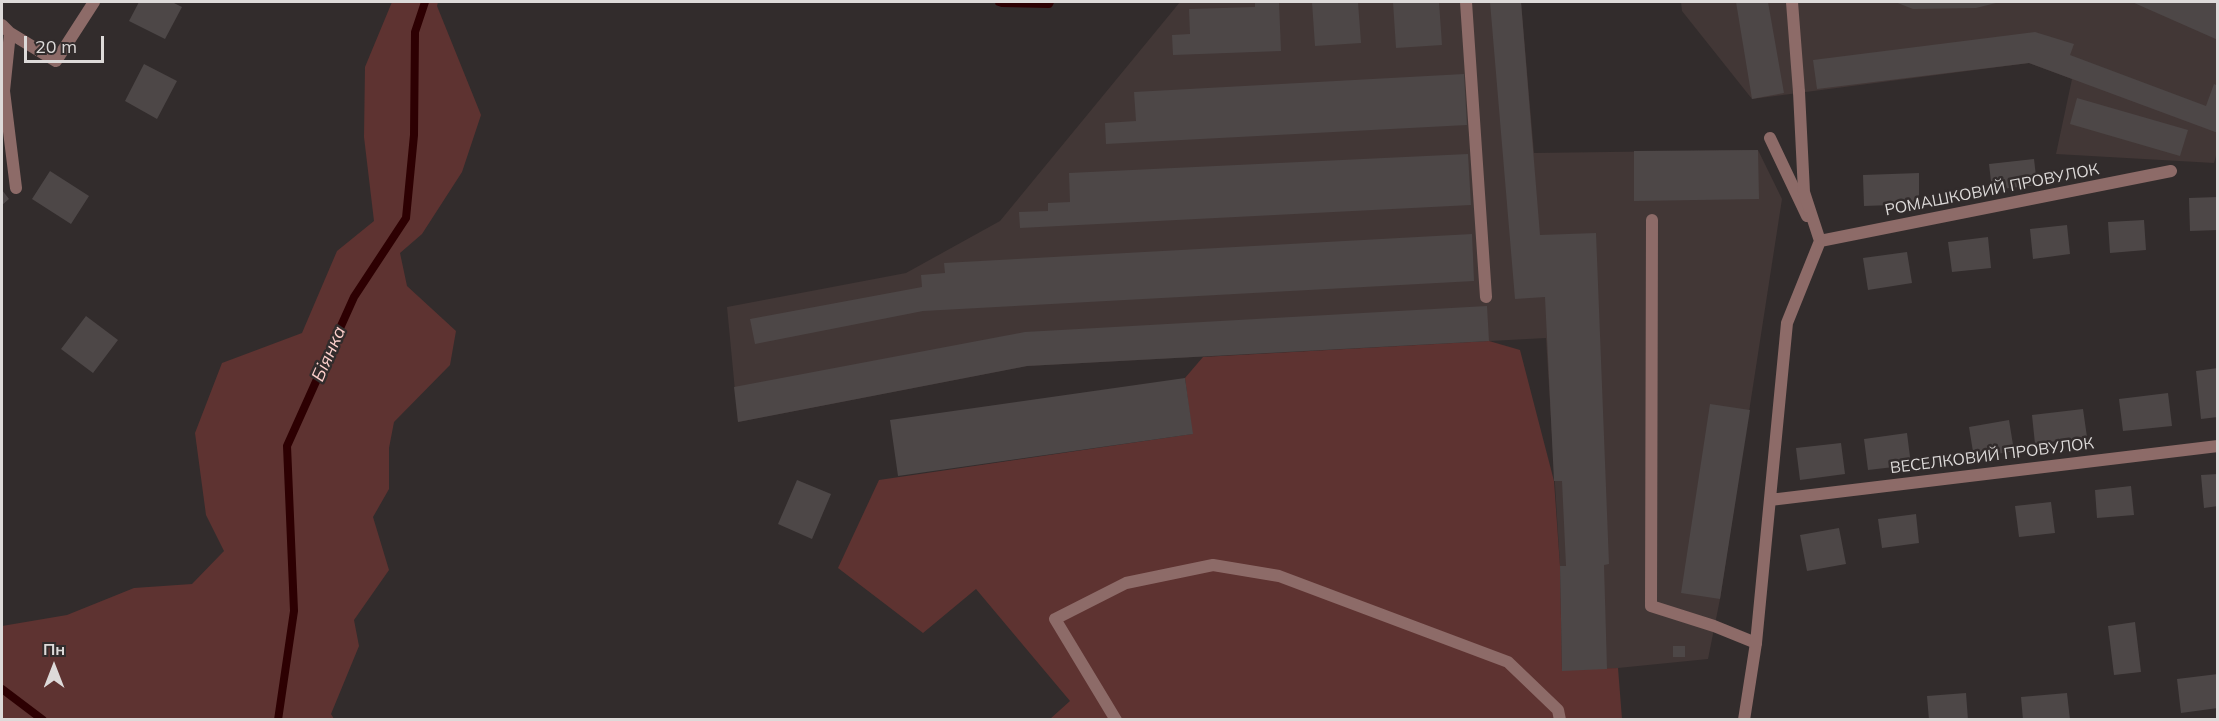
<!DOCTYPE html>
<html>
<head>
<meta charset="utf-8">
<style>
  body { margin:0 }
  #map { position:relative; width:2219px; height:721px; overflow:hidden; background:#322c2c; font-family:Mulish,sans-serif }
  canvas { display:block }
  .frame { position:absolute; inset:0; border:3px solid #dddad9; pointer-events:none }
  .north { position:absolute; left:24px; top:637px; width:60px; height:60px; -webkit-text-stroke:4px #322c2c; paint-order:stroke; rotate:0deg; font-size:16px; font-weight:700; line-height:24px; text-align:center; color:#dddad9 }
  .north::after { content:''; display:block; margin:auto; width:21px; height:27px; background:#dddad9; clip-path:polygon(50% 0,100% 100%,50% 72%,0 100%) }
  .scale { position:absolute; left:24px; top:36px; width:80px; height:27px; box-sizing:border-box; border:3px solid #dddad9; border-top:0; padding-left:8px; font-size:18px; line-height:21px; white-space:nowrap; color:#dddad9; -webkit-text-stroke:4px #322c2c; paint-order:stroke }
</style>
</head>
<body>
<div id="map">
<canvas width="2219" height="721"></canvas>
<div class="frame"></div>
<div class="north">Пн</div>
<div class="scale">20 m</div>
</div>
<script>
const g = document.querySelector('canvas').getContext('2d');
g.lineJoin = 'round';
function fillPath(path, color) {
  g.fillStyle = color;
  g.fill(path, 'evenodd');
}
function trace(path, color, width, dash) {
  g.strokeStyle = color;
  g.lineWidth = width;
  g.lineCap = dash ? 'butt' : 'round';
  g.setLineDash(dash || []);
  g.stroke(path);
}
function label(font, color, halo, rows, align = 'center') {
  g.font = font + ' Mulish,sans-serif';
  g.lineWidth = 5;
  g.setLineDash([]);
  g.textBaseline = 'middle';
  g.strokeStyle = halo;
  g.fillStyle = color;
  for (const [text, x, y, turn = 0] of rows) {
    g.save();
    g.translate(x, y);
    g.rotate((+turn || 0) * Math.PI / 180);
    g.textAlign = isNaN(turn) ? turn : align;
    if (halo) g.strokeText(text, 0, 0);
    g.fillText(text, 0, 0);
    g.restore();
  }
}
const built = new Path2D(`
  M 1180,2 L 1521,2 L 1534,153 L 1758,150 L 1782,199 L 1720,599 L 1708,659 L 1618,668 L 1562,671 L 1560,566 L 1546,338 L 1027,366 L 738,422 L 727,307 L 906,273 L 1000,221 Z
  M 1681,2 L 2215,2 L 2218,3 L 2217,152 L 2214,163 L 2056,154 L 2072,79 L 2029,63 L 1752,99 L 1682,11 Z`);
const green = new Path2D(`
  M 392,2 L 438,2 L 437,6 L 481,115 L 462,172 L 422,234 L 400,253 L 407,286 L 456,331 L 450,365 L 394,422 L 389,448 L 389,489 L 373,517 L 389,570 L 354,620 L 359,646 L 331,714 L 334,719 L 2,719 L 2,626 L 67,615 L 134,588 L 192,584 L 224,551 L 206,515 L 195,433 L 222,363 L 302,333 L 337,251 L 374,221 L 364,137 L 365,67 Z
  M 1489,341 L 1520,350 L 1554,481 L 1560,566 L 1562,670 L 1618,668 L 1622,719 L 1050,719 L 1070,701 L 976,589 L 923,633 L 838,568 L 879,480 L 1192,434 L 1185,378 L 1203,357 Z`);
const stream = new Path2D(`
  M 999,2 L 1002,3 L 1049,4 L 1050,2
  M 2,689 L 43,720
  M 278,720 L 294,611 L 287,446 L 354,297 L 406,218 L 414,135 L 415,32 L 425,2`);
const building = new Path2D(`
  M 139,2 L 172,2 L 182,7 L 165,39 L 129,21 Z
  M 1255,2 L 1279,2 L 1281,51 L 1173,55 L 1172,35 L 1190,34 L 1189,9 L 1255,7 Z
  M 1312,2 L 1358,2 L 1361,43 L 1315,46 Z
  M 1393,2 L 1439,2 L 1442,45 L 1396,48 Z
  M 1490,2 L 1521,2 L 1540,235 L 1596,233 L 1609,564 L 1604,565 L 1607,669 L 1562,671 L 1560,566 L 1566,566 L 1562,481 L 1554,481 L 1545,297 L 1515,299 Z
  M 1736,2 L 1768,2 L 1784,93 L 1752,99 Z
  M 1895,2 L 2000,2 L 1976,8 L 1913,9 Z
  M 2132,2 L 2215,2 L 2218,3 L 2218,40 Z
  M 2035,32 L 2074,44 L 2070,55 L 2206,106 L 2214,84 L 2218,86 L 2218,133 L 2029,63 L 1817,89 L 1813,60 Z
  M 144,64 L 177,81 L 157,119 L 125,101 Z
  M 1464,74 L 1467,125 L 1106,144 L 1105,123 L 1136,121 L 1134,92 Z
  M 2077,98 L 2188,130 L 2180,156 L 2070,124 Z
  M 1758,150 L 1759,199 L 1634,201 L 1634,151 Z
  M 1468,154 L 1471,205 L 1020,228 L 1019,212 L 1048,211 L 1048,203 L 1070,202 L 1069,173 Z
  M 2034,159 L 2037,185 L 1992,190 L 1989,164 Z
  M 50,171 L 89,196 L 71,224 L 32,199 Z
  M 1919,173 L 1919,204 L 1864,206 L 1863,175 Z
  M 2,190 L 9,199 L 2,205 Z
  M 2218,197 L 2218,230 L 2190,231 L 2189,198 Z
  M 2144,220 L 2146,250 L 2110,253 L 2108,222 Z
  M 2067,225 L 2070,254 L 2033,259 L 2030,229 Z
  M 1472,234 L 1474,281 L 923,311 L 755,344 L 750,319 L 922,287 L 921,275 L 945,273 L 944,263 Z
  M 1988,237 L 1991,268 L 1952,272 L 1948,242 Z
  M 1907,252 L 1912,283 L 1868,290 L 1863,258 Z
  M 1487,306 L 1489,341 L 1027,366 L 738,422 L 734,387 L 1025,332 Z
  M 86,316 L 118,340 L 93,373 L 61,349 Z
  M 2218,368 L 2218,417 L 2201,419 L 2196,371 Z
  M 1185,378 L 1193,434 L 898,476 L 890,420 Z
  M 2168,393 L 2172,426 L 2123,431 L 2119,399 Z
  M 1710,404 L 1750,410 L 1720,599 L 1681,593 Z
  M 2083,409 L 2087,437 L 2035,444 L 2032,415 Z
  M 2009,420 L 2014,451 L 1974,458 L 1969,427 Z
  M 1907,433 L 1911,465 L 1868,470 L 1864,439 Z
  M 1841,443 L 1845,474 L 1800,480 L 1796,448 Z
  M 2218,474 L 2218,506 L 2204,508 L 2201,475 Z
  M 797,480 L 831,494 L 812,539 L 778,524 Z
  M 2131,486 L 2134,515 L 2097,518 L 2095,490 Z
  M 2051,502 L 2055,533 L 2019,537 L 2015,506 Z
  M 1916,514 L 1919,543 L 1882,548 L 1878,519 Z
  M 1839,528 L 1846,564 L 1807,571 L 1800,535 Z
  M 2135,622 L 2141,672 L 2114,675 L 2108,626 Z
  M 1673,646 L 1685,646 L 1685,657 L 1673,657 Z
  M 2218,674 L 2218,708 L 2181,713 L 2177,679 Z
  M 1966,693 L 1968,720 L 1929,720 L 1927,696 Z
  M 2067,693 L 2070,720 L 2023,720 L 2021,697 Z`);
const lane = new Path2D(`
  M 1466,2 L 1486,297
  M 1792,2 L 1799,92
  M 1770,138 L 1807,216
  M 1652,220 L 1651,606 L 1714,626 L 1756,643
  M 1116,720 L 1055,619 L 1126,583 L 1213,565 L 1279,576 L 1508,662 L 1558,710 L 1560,720`);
const street = new Path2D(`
  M 2,25 L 10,33 L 56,61 L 94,2
  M 10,33 L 4,91 L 16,188
  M 1820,241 L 2171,171
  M 1770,500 L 2218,446
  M 1744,720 L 1756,643 L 1787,323 L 1820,241 L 1804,192 L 1799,92`);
const streetNames = [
  ["РОМАШКОВИЙ ПРОВУЛОК",1992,190,-11],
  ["ВЕСЕЛКОВИЙ ПРОВУЛОК",1992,456,-7]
];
const waterNames = [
  ["Біянка",329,354,-66]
];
fillPath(built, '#423736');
fillPath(green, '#5e3331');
trace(stream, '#2d0002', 8);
fillPath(building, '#4d4747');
trace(lane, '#8d6b68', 12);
trace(street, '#8d6b68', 12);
label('16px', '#dddad9', '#322c2c', streetNames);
label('italic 18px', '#fdd0cc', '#322c2c', waterNames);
</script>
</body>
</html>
